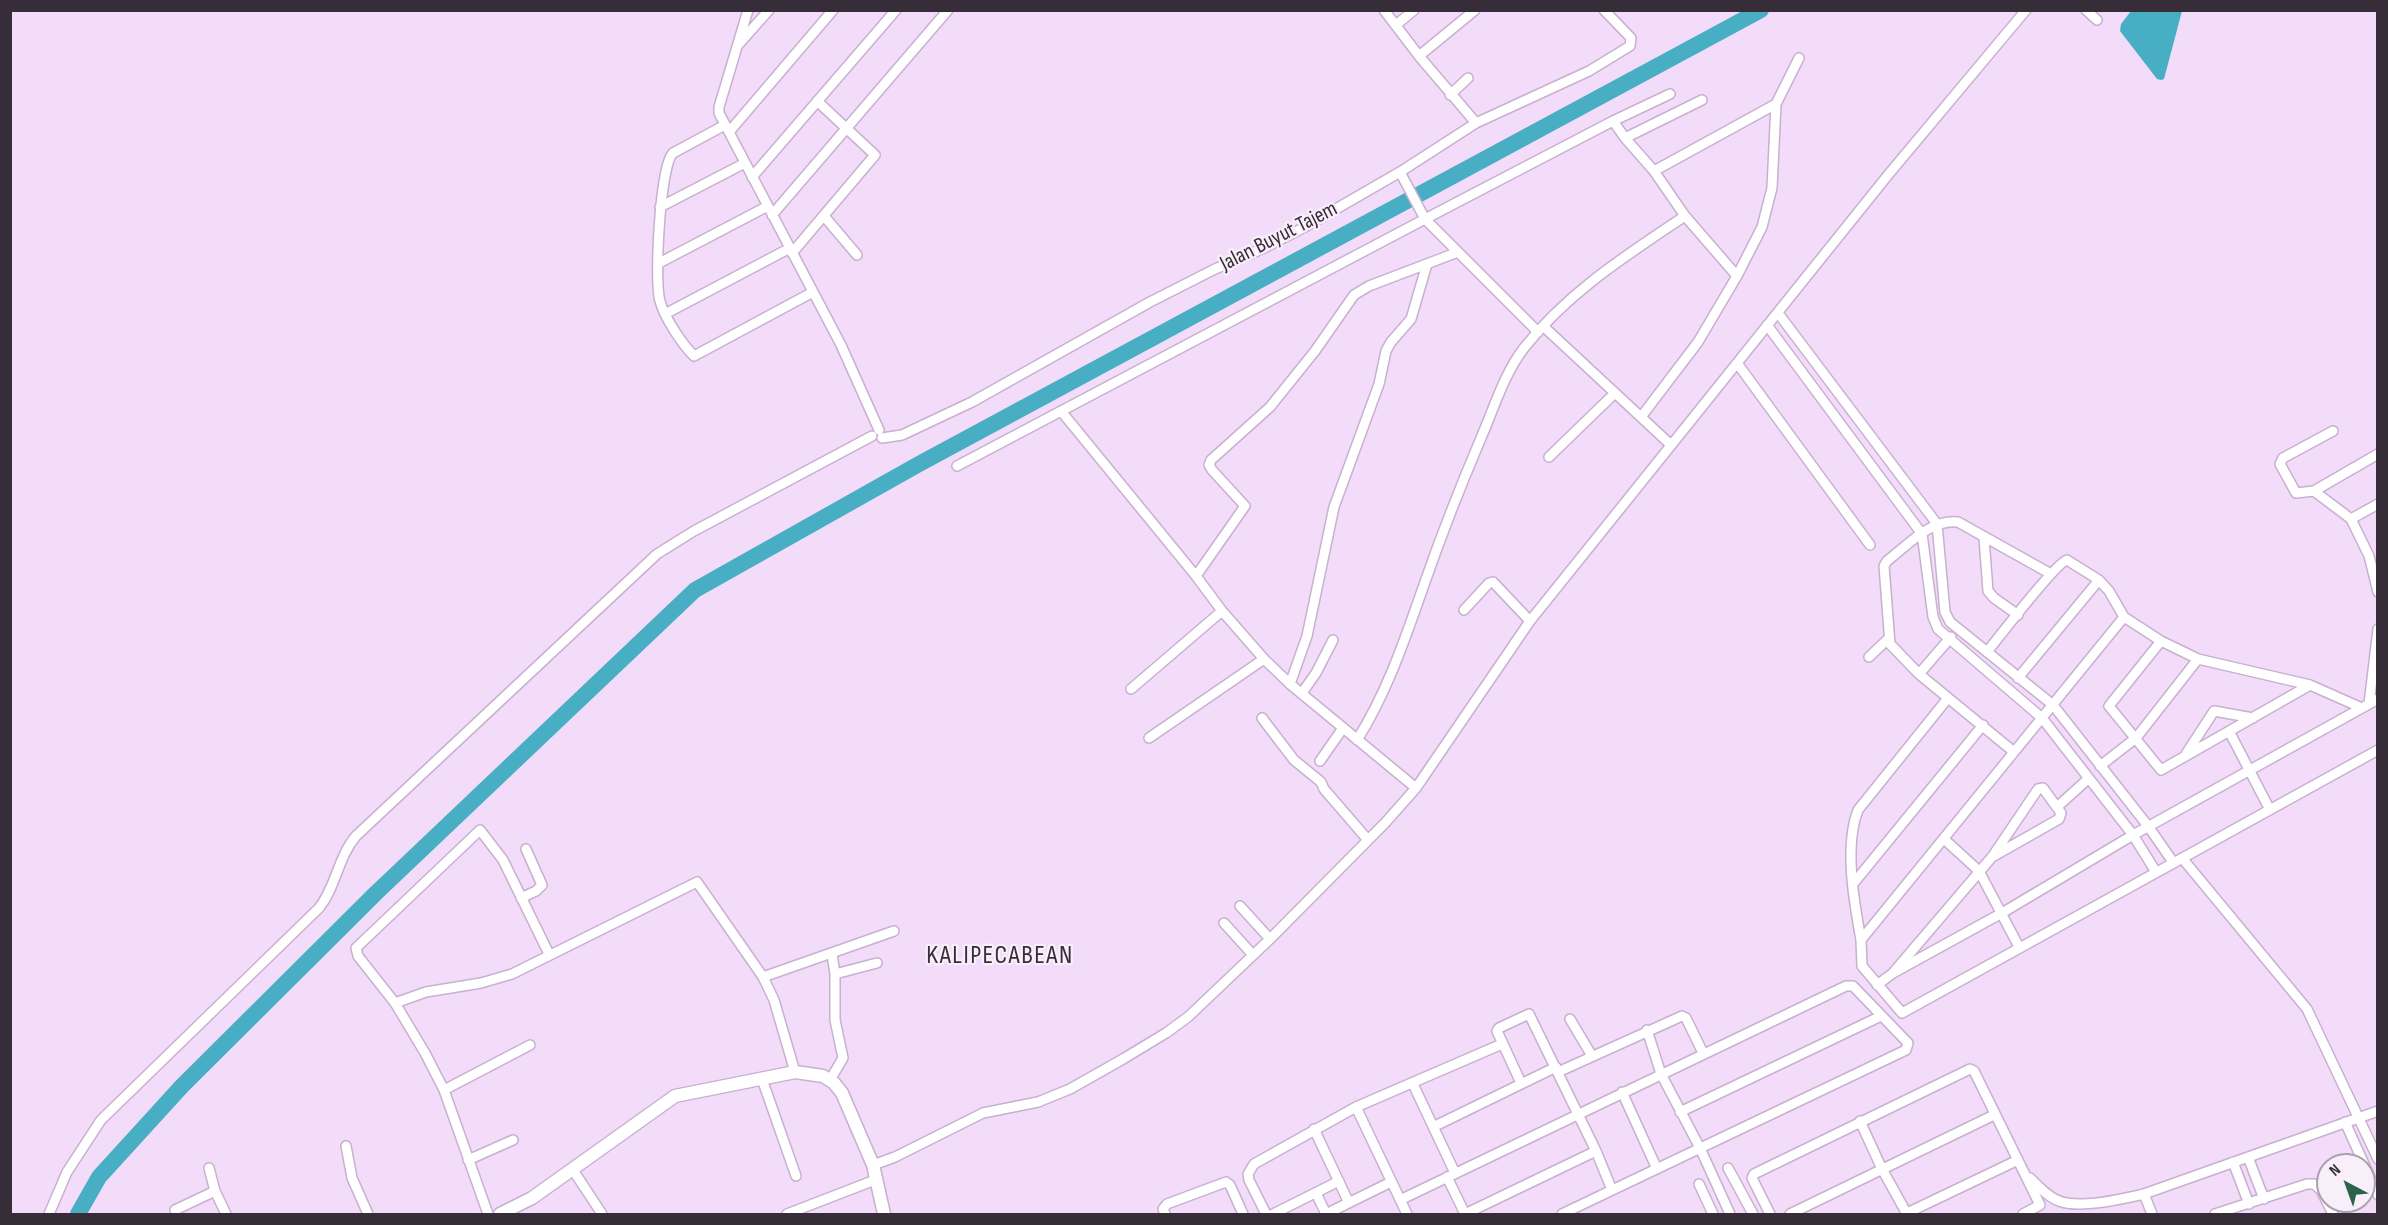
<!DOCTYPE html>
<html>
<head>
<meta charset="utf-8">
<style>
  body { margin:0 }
  #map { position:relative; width:2388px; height:1225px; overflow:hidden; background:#f3dcfa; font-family:"Sofia Sans Condensed",sans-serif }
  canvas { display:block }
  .frame { position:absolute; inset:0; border:12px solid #362d39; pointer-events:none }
  .north { position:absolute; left:2316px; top:1153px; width:60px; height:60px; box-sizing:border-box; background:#f8effb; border:2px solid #aaa1ad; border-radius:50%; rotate:319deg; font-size:16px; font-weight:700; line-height:24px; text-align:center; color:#362d39 }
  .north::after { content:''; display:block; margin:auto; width:21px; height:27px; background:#2c644b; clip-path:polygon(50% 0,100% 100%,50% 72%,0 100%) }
</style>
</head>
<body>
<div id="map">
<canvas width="2388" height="1225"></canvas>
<div class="frame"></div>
<div class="north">N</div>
</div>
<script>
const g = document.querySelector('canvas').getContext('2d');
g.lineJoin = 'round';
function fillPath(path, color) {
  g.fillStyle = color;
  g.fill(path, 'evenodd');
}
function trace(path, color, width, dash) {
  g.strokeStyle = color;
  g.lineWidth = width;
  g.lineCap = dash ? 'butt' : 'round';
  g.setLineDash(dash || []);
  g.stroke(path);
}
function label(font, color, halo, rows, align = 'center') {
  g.font = font + ' "Sofia Sans Condensed",sans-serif';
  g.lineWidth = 4.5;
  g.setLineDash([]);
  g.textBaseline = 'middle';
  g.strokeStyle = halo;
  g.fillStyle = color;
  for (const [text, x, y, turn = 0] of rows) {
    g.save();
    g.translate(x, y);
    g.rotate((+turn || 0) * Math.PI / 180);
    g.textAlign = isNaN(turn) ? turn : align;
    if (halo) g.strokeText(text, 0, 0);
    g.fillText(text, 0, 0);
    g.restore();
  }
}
const water = new Path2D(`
  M 2131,11 L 2182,11 L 2164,79 L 2161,80 L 2157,79 L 2120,31 L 2121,24 Z`);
const river = new Path2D(`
  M 78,1214 L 99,1177 L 182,1086 L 376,893 L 695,590 L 919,464 L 1761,10`);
const minor = new Path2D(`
  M 748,10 L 719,107 L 719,113 L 841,345 L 879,430
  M 1384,10 L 1419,56 L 1476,123
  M 2086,10 L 2097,20
  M 1396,25 L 1414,10
  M 738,45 L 769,10
  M 1419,56 L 1475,10
  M 1450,95 L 1468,78
  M 1613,121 L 1625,138 L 1654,171 L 1685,216
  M 725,125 L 673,153 C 660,165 654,282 660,301 C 664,317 682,344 694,356 L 813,292
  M 729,132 L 833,10
  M 1625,138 L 1702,100
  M 1654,171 L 1776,104
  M 1400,172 L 1425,219 L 1613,121 L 1670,94
  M 752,177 L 896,10
  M 660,207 L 745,163
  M 772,215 L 948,10
  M 824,216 L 857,255
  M 792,253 L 875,155 L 817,101
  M 659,263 L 768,206
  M 1778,313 L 1937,524 L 1945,612 L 1950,622 L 2053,705 L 2148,826 L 2173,862
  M 665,314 L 790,248
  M 1767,325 L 1922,534 L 1933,617 L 1938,629 L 2042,718 L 2133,835 L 2156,872
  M 1543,326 L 1671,445
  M 1737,363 L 1870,545
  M 1061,411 L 1196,576 L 1222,611 L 1264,659 L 1290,684 L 1416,788
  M 1641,417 L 1698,342 L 1737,276 L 1762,227 L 1772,188 L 1776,104 L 1799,58
  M 2333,431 L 2283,458 L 2280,464 L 2296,493 L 2314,491 L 2351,519 L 2369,556 L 2378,592
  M 882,438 L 902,435 L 972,402 L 1150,302 L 1215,269 L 1264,248 L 1303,228 L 1400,172 L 1476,123 L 1589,71 L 1630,46 L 1631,38 L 1604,10
  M 1549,457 L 1615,393
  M 957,466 L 1425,219 L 1538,332
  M 2314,491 L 2378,454
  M 2351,519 L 2378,504
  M 1984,538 L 1988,591 L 1994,598 L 2018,615
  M 1196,576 L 1245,506 L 1212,470 L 1209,465 L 1211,460 L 1270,407 L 1315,351 L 1354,295 L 1369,286 L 1458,252
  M 1464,610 L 1489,583 L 1493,582 L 1530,621
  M 2124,617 L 1861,940 L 1862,966 L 1902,1013 L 2378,750
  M 2161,641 L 2109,706 L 2161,770 L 2310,685
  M 1987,652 C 1999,637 2056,563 2067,560 L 2099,580 L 2109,591 L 2124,617 L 2161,641 L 2198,659 L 2310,685 L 2362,708
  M 1869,657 L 1889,638
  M 1919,674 L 1951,637
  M 2018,678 L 2099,580
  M 1290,684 L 1307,636 L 1334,507 L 1379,384 L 1386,351 L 1391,342 L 1411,319 L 1427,264
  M 1131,689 L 1222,611
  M 1302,693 L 1316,673 L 1333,640
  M 2369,704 L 2378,629
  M 1262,718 L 1294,760 L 1321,782 L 1324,789 L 1368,840
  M 2229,731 L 2270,810
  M 1149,738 L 1264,659
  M 1357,740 C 1388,691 1406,636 1425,582 C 1442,533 1461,485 1481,438 C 1494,408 1504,374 1524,348 C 1568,292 1627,255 1685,216 L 1737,276
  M 2014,752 L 1919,674 L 1890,644 L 1884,566 L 1887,561 C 1908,545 1930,519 1958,522 L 2051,574
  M 2186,754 L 2214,711 L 2253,718
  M 1320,761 L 1343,728
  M 2100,766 L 2136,738 L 2198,659
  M 2057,807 L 2088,779
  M 1944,839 L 1979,871 L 2019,947
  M 2182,858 L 2307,1009 L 2378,1159
  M 1853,884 L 1983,725
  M 521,898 L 536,891 L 542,885 L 526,849
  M 1240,906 L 1270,939
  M 1224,923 L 1253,955
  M 1861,940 C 1854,902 1844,846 1858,810 L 1948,698
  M 1893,973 L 2002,913 L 2133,835 L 2378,699
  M 835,974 L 877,963
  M 1877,985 L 1893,973 L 1992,857 L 2038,789 L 2043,788 L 2061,813 L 2059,819 L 1992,857
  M 395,1003 L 426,992 L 481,983 L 512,974 L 697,882 L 763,977
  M 1570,1019 L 1592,1056
  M 1647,1030 L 1661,1074 L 1700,1148 L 1730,1214
  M 795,1072 L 774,1000 L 763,977 L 894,931
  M 1558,1072 L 1682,1016 L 1686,1018 L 1703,1053
  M 762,1079 L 796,1176
  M 830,1080 L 843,1058 L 835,1020 L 835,974 L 832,954
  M 1521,1083 L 1497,1031 L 1499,1028 L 1529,1014 L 1596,1151 L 1612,1190
  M 1413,1084 L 1455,1173
  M 444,1090 L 530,1045
  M 1622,1092 L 1657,1169
  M 1356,1107 L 1407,1214
  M 1680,1112 L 1881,1016
  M 1860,1121 L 1882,1169 L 1907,1214
  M 2345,1122 L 2378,1195
  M 1433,1127 L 1556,1067
  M 1314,1129 L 1349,1203
  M 346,1146 L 352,1178 L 368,1214
  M 2248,1157 L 2264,1199
  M 468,1160 L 513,1140
  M 2233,1162 L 2249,1204
  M 873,1165 L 895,1157 L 983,1113 L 1038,1102 L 1070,1089 L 1123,1059 L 1166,1033 L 1188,1017 L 1270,939 L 1385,823 L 1416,788 L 1530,621 L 1888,175 L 2026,10
  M 209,1168 L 215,1191 L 226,1214
  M 1728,1168 L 1753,1214
  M 573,1170 L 602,1214
  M 1447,1177 L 1465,1214
  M 2030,1178 C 2039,1187 2048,1197 2059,1201 C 2081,1209 2121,1199 2144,1194 L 2378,1111
  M 1699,1184 L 1713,1214
  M 1316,1193 L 1326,1214
  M 2144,1194 L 2152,1214
  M 1400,1200 L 1846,986 L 1853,986 L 1908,1043 L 1906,1050 L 1562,1214
  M 175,1210 L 215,1191
  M 49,1214 L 67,1172 L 101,1120 L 319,908 C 336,887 338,857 356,836 L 657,554 L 694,531 L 872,436
  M 488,1214 L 444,1090 L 425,1053 L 395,1003 L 358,956 L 356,948 L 480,830 L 503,860 L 549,954
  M 787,1214 L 875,1180
  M 1165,1214 L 1163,1209 L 1167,1204 L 1226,1182 L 1230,1185 L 1243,1214
  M 1266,1214 L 1249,1180 L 1248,1174 L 1254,1164 L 1356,1107 L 1502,1044
  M 1273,1214 L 1339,1181
  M 1326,1214 L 1391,1182
  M 1465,1214 L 1596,1151
  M 1770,1214 L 1752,1178 L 1754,1174 L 1970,1069 L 1974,1071 L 2040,1205 L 2023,1214
  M 1790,1214 L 1994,1115
  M 1905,1214 L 2018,1160
  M 2215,1214 L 2307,1184 L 2314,1184 L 2321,1190 L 2333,1214`);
const tertiary = new Path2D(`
  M 500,1214 L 532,1198 L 675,1096 L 795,1072 L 823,1076 L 834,1083 L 842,1093 L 873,1165 L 884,1214`);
const streetNames = [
  ["Jalan Buyut Tajem",1279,237,-27]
];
const quarterNames = [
  ["KALIPECABEAN",1000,956]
];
fillPath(water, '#48aec4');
trace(river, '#48aec4', 16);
trace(minor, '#c7b1ce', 12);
trace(tertiary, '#c7b1ce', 15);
trace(minor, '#fff', 9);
trace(tertiary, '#fff', 12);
label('22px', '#362d39', '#f8effb', streetNames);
g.letterSpacing = '1.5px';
label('26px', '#362d39', '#f8effb', quarterNames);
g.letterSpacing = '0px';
</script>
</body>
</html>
